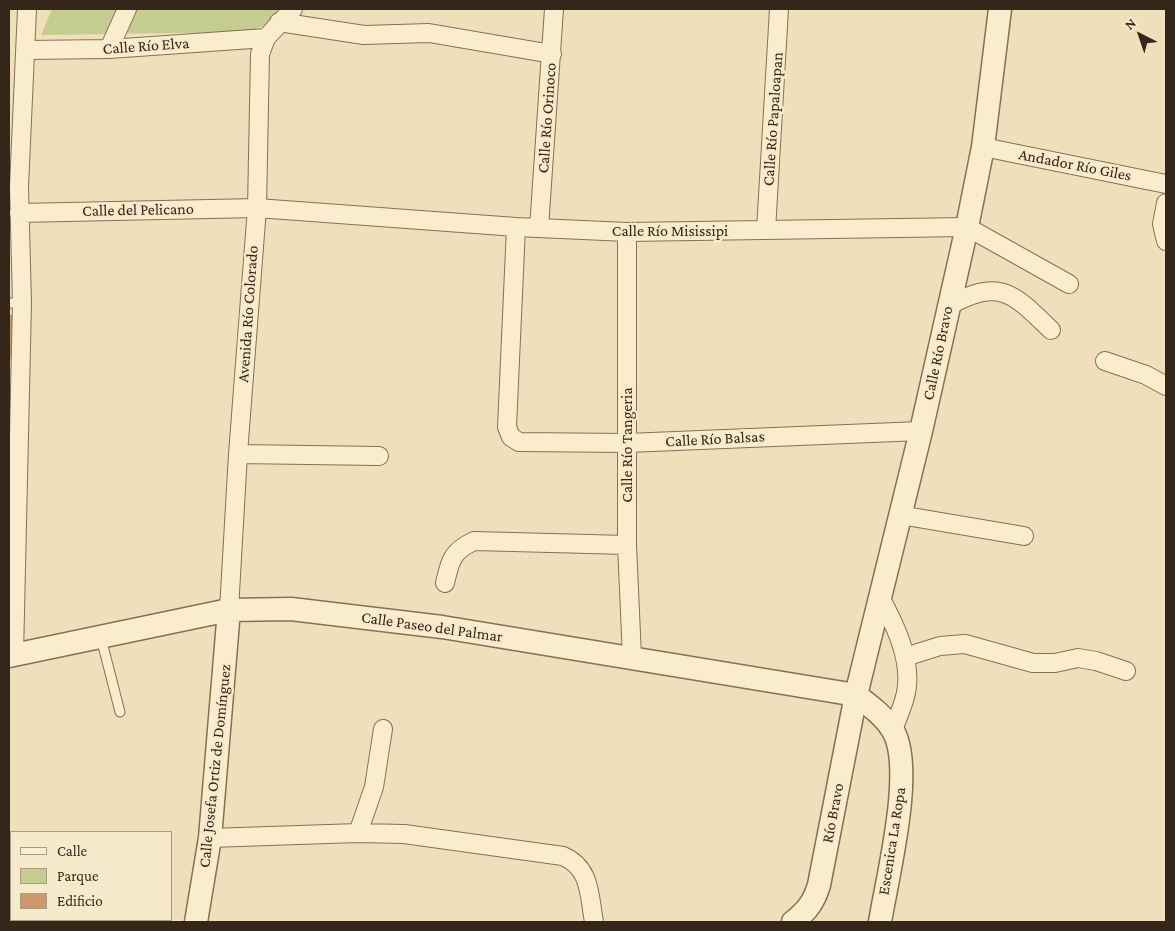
<!DOCTYPE html>
<html>
<head>
<meta charset="utf-8">
<style>
  body { margin:0 }
  #map { position:relative; width:1175px; height:931px; overflow:hidden; background:#efe0bb; font-family:"Crimson Pro",serif }
  canvas { display:block }
  .frame { position:absolute; inset:0; border:10px solid #34271a; pointer-events:none }
  .legend { position:absolute; left:10px; top:831px; width:162px; height:90px; box-sizing:border-box; background:#f6eaca; border:1px solid #a89c84; margin:0; padding:6px 9px; list-style:none; font-size:15px; color:#34271a }
  .legend li { display:flex; align-items:center; gap:10px; height:25px }
  .legend b { width:25px; border:1px solid #a89c84 }
  .north { position:absolute; left:1115px; top:10px; width:50px; height:50px; -webkit-text-stroke:4px #f6eaca; paint-order:stroke; rotate:319deg; font-size:14px; font-weight:700; line-height:20px; text-align:center; color:#34271a }
  .north::after { content:''; display:block; margin:auto; width:18px; height:22px; background:#34271a; clip-path:polygon(50% 0,100% 100%,50% 72%,0 100%) }
</style>
</head>
<body>
<div id="map">
<canvas width="1175" height="931"></canvas>
<div class="frame"></div>
<ul class="legend">
<li><b style="height:6px;background:#faedce"></b>Calle</li>
<li><b style="height:14px;background:#c4cc8f"></b>Parque</li>
<li><b style="height:14px;background:#ce986f"></b>Edificio</li>
</ul>
<div class="north">N</div>
</div>
<script>
const g = document.querySelector('canvas').getContext('2d');
g.lineJoin = 'round';
function fillPath(path, color) {
  g.fillStyle = color;
  g.fill(path, 'evenodd');
}
function trace(path, color, width, dash) {
  g.strokeStyle = color;
  g.lineWidth = width;
  g.lineCap = dash ? 'butt' : 'round';
  g.setLineDash(dash || []);
  g.stroke(path);
}
function label(font, color, halo, rows, align = 'center') {
  g.font = font + ' "Crimson Pro",serif';
  g.lineWidth = 5;
  g.setLineDash([]);
  g.textBaseline = 'middle';
  g.strokeStyle = halo;
  g.fillStyle = color;
  for (const [text, x, y, turn = 0] of rows) {
    g.save();
    g.translate(x, y);
    g.rotate((+turn || 0) * Math.PI / 180);
    g.textAlign = isNaN(turn) ? turn : align;
    if (halo) g.strokeText(text, 0, 0);
    g.fillText(text, 0, 0);
    g.restore();
  }
}
const green = new Path2D(`
  M 52,9 L 305,9 L 248,32 L 41,35 Z`);
const building = new Path2D(`
  M 9,315 L 12,315 L 14,359 L 9,359 Z`);
const service = new Path2D(`
  M 9,303 L 22,303
  M 101,638 L 120,712`);
const minor = new Path2D(`
  M 279,22 L 364,35 L 429,33 L 552,54
  M 109,49 L 127,9
  M 26,50 L 109,49 L 266,38
  M 983,147 L 1166,184
  M 1166,203 L 1162,224 L 1166,241
  M 19,213 L 257,208 L 516,227 L 627,232 L 967,227 L 1069,284
  M 516,227 L 507,427 L 511,437 L 519,442 L 627,443 L 921,431
  M 539,228 L 554,9
  M 766,230 L 779,9
  M 627,232 L 627,545 L 632,657
  M 948,306 C 1000,278 1012,292 1051,330
  M 1105,361 L 1146,375 L 1166,386
  M 238,454 L 379,456
  M 900,515 L 1024,536
  M 445,583 C 450,561 452,551 474,541 L 627,545
  M 880,597 C 894,623 910,655 907,686 C 906,701 898,716 893,730
  M 229,610 L 238,454 L 257,208 L 260,54 L 266,38 L 293,9
  M 14,655 L 22,303 L 19,187 L 27,9
  M 905,657 L 940,646 L 965,644 L 1033,663 L 1055,663 L 1078,658 L 1096,661 L 1126,671
  M 358,833 L 374,787 L 383,729
  M 210,838 L 358,833 L 404,834 L 563,856 C 591,868 589,895 594,922`);
const tertiary = new Path2D(`
  M 9,656 L 229,610 L 291,609 L 442,627 L 856,695 C 869,705 883,715 892,729 C 916,766 887,878 880,922
  M 196,922 L 210,838 L 229,610
  M 793,922 C 807,911 814,902 819,885 L 856,695 L 921,431 L 967,227 L 983,147 L 1000,9`);
const streetNames = [
  ["Calle Río Elva",146,46,-4],
  ["Calle Río Orinoco",547,118,-86],
  ["Calle Río Papaloapan",773,119,-86],
  ["Andador Río Giles",1075,165,11],
  ["Calle del Pelicano",138,210,-1],
  ["Calle Río Misissipi",670,231],
  ["Avenida Río Colorado",248,314,-86],
  ["Calle Río Bravo",938,353,-78],
  ["Calle Río Balsas",715,439,-3],
  ["Calle Río Tangeria",627,445,-90],
  ["Calle Paseo del Palmar",432,627,8],
  ["Calle Josefa Ortiz de Domínguez",215,766,-84],
  ["Río Bravo",833,813,-79],
  ["Escenica La Ropa",892,841,-81]
];
fillPath(green, '#c4cc8f');
fillPath(building, '#ce986f');
trace(service, '#866f55', 11);
trace(minor, '#866f55', 20);
trace(tertiary, '#866f55', 25);
trace(service, '#faedce', 9);
trace(minor, '#faedce', 18);
trace(tertiary, '#faedce', 22);
label('16px', '#34271a', '#f6eaca', streetNames);
</script>
</body>
</html>
